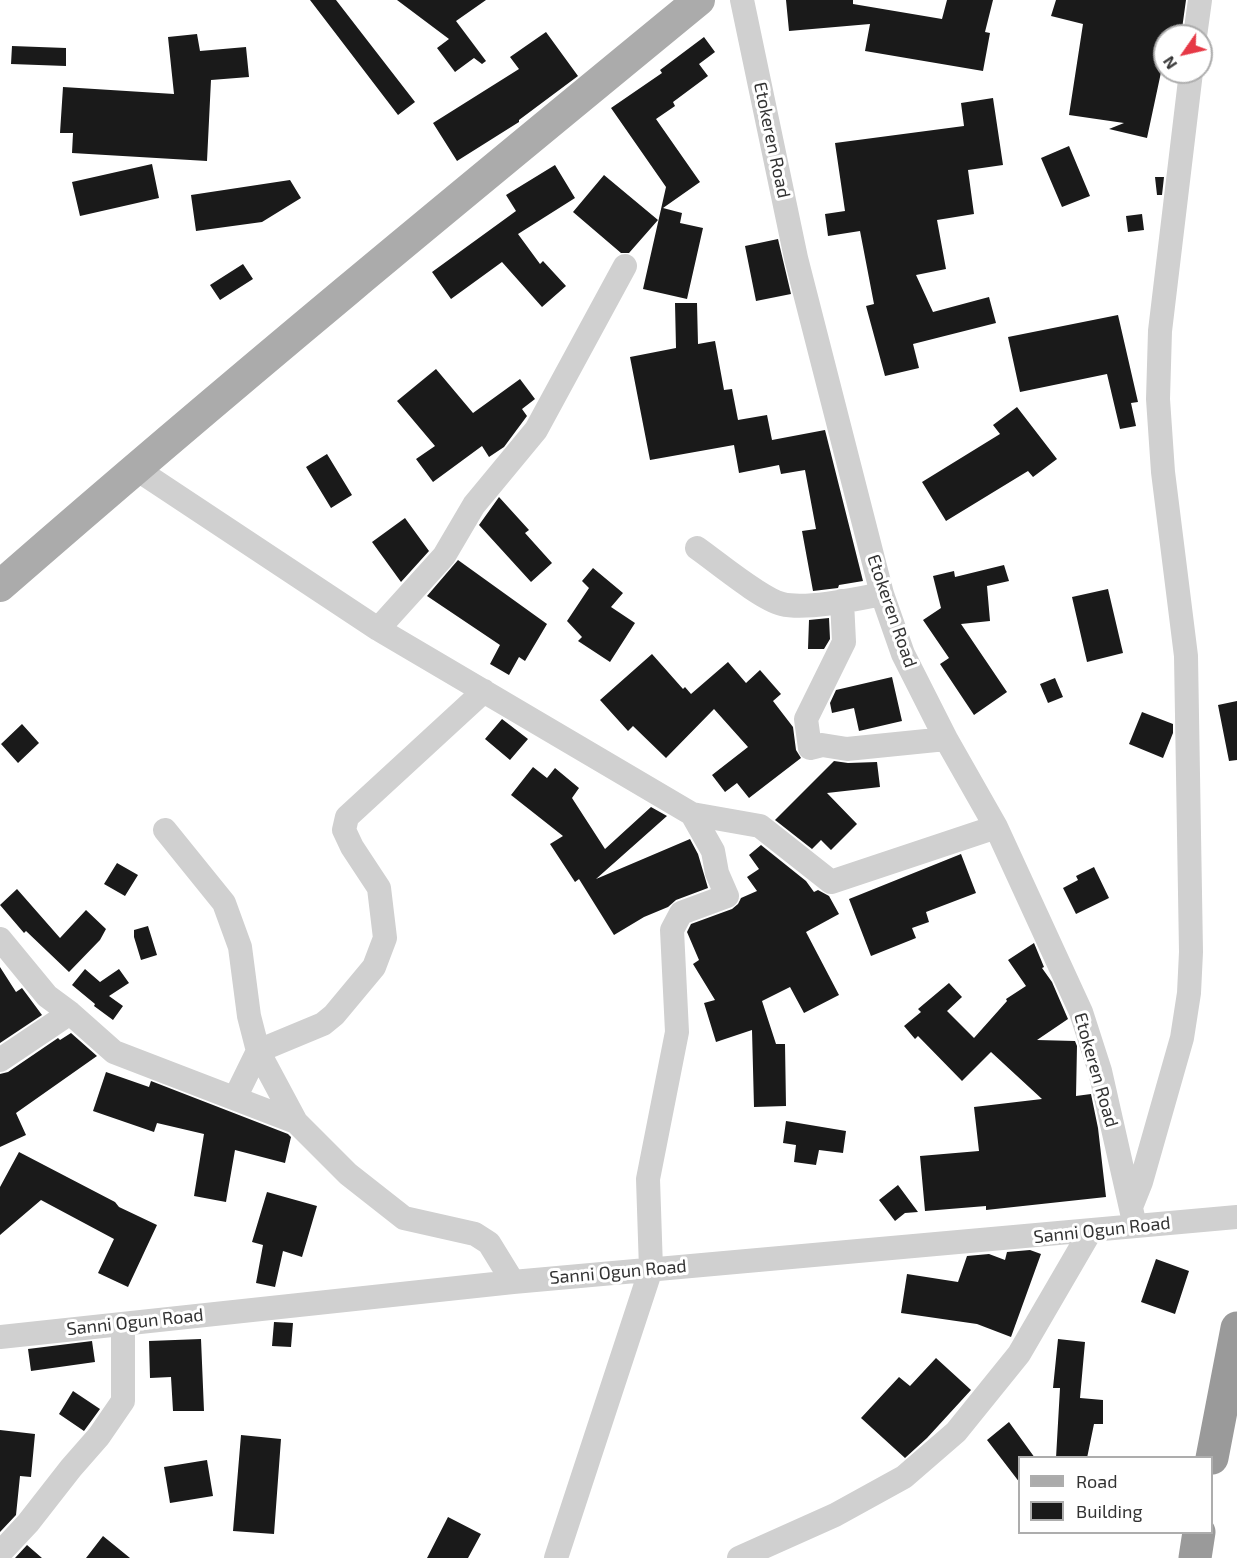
<!DOCTYPE html>
<html>
<head>
<meta charset="utf-8">
<style>
  body { margin:0 }
  #map { position:relative; width:1237px; height:1558px; overflow:hidden; background:#fff; font-family:"Exo 2",sans-serif }
  canvas { display:block }
  .legend { position:absolute; left:1018px; top:1456px; width:195px; height:78px; box-sizing:border-box; background:#fff; border:2px solid #adadad; margin:0; padding:8px 10px; list-style:none; font-size:18px; color:#333 }
  .legend li { display:flex; align-items:center; gap:12px; height:30px }
  .legend b { width:30px; border:2px solid #adadad }
  .north { position:absolute; left:1153px; top:24px; width:60px; height:60px; box-sizing:border-box; background:#fff; border:2px solid #adadad; border-radius:50%; rotate:236deg; font-size:16px; font-weight:700; line-height:24px; text-align:center; color:#333 }
  .north::after { content:''; display:block; margin:auto; width:21px; height:27px; background:#e63946; clip-path:polygon(50% 0,100% 100%,50% 72%,0 100%) }
</style>
</head>
<body>
<div id="map">
<canvas width="1237" height="1558"></canvas>
<ul class="legend">
<li><b style="height:8px;background:#ababab"></b>Road</li>
<li><b style="height:16px;background:#1a1a1a"></b>Building</li>
</ul>
<div class="north">N</div>
</div>
<script>
const g = document.querySelector('canvas').getContext('2d');
g.lineJoin = 'round';
function fillPath(path, color) {
  g.fillStyle = color;
  g.fill(path, 'evenodd');
}
function trace(path, color, width, dash) {
  g.strokeStyle = color;
  g.lineWidth = width;
  g.lineCap = dash ? 'butt' : 'round';
  g.setLineDash(dash || []);
  g.stroke(path);
}
function label(font, color, halo, rows, align = 'center') {
  g.font = font + ' "Exo 2",sans-serif';
  g.lineWidth = 6;
  g.setLineDash([]);
  g.textBaseline = 'middle';
  g.strokeStyle = halo;
  g.fillStyle = color;
  for (const [text, x, y, turn = 0] of rows) {
    g.save();
    g.translate(x, y);
    g.rotate((+turn || 0) * Math.PI / 180);
    g.textAlign = isNaN(turn) ? turn : align;
    if (halo) g.strokeText(text, 0, 0);
    g.fillText(text, 0, 0);
    g.restore();
  }
}
const building = new Path2D(`
  M 310,0 L 336,0 L 415,102 L 398,115 Z
  M 397,0 L 486,0 L 456,21 L 486,61 L 482,64 L 474,58 L 455,72 L 437,48 L 449,39 Z
  M 786,0 L 853,0 L 853,4 L 942,19 L 947,0 L 993,0 L 985,32 L 990,33 L 983,71 L 865,51 L 870,24 L 789,31 Z
  M 1056,0 L 1186,0 L 1181,36 L 1165,36 L 1165,63 L 1163,63 L 1147,138 L 1109,129 L 1124,123 L 1069,115 L 1083,24 L 1051,16 Z
  M 546,32 L 578,76 L 519,120 L 519,122 L 457,161 L 433,123 L 519,69 L 510,57 Z
  M 197,34 L 200,51 L 246,47 L 249,77 L 211,80 L 207,161 L 72,153 L 73,133 L 60,133 L 63,87 L 174,94 L 168,37 Z
  M 704,37 L 715,52 L 699,64 L 708,76 L 673,102 L 675,106 L 656,119 L 700,182 L 663,208 L 682,213 L 680,223 L 703,228 L 687,299 L 643,289 L 666,187 L 611,108 L 662,73 L 660,70 Z
  M 12,46 L 66,48 L 66,66 L 11,64 Z
  M 993,98 L 1003,165 L 968,170 L 974,214 L 937,220 L 946,269 L 916,275 L 933,312 L 989,297 L 996,323 L 913,344 L 919,368 L 885,376 L 866,306 L 874,304 L 860,231 L 828,236 L 825,214 L 845,211 L 835,143 L 964,126 L 961,103 Z
  M 1069,146 L 1090,196 L 1062,207 L 1041,158 Z
  M 152,164 L 159,198 L 80,216 L 72,182 Z
  M 555,165 L 575,198 L 518,234 L 540,264 L 543,261 L 566,286 L 542,307 L 502,262 L 451,299 L 432,272 L 516,211 L 506,195 Z
  M 604,175 L 658,220 L 629,253 L 621,253 L 573,212 Z
  M 1155,177 L 1164,177 L 1162,195 L 1157,195 Z
  M 290,180 L 301,198 L 262,222 L 196,231 L 191,195 Z
  M 1142,214 L 1144,230 L 1128,232 L 1126,216 Z
  M 778,239 L 791,294 L 756,301 L 745,246 Z
  M 243,264 L 253,279 L 220,300 L 210,285 Z
  M 675,303 L 697,303 L 698,344 L 715,341 L 724,390 L 732,389 L 738,420 L 767,415 L 772,440 L 825,430 L 863,581 L 839,585 L 838,588 L 813,591 L 802,531 L 816,529 L 805,470 L 781,474 L 779,465 L 739,473 L 734,445 L 650,460 L 630,357 L 676,348 Z
  M 1118,315 L 1138,402 L 1131,403 L 1136,426 L 1120,429 L 1107,374 L 1020,392 L 1008,337 Z
  M 436,369 L 473,413 L 520,379 L 535,399 L 522,409 L 527,416 L 504,447 L 489,457 L 482,446 L 433,482 L 416,459 L 435,446 L 397,401 Z
  M 1017,407 L 1057,459 L 1033,477 L 1028,471 L 946,521 L 922,482 L 1000,434 L 993,425 Z
  M 327,454 L 352,495 L 331,508 L 306,467 Z
  M 499,497 L 529,530 L 525,533 L 552,563 L 531,582 L 479,525 Z
  M 405,518 L 429,551 L 401,582 L 372,542 Z
  M 458,560 L 547,624 L 525,661 L 519,657 L 509,675 L 490,664 L 500,645 L 427,596 Z
  M 1004,565 L 1009,581 L 987,586 L 990,621 L 961,624 L 1007,692 L 974,715 L 940,664 L 949,658 L 923,620 L 941,608 L 933,576 L 954,571 L 955,577 Z
  M 593,568 L 623,593 L 611,607 L 635,623 L 610,662 L 578,641 L 582,637 L 567,621 L 589,588 L 582,581 Z
  M 1108,589 L 1123,653 L 1087,662 L 1072,597 Z
  M 829,618 L 830,639 L 824,649 L 808,649 L 809,620 Z
  M 652,654 L 683,689 L 685,687 L 691,694 L 728,662 L 746,683 L 760,670 L 781,694 L 773,701 L 793,727 L 796,750 L 801,758 L 749,798 L 737,783 L 725,792 L 712,775 L 748,747 L 714,709 L 666,758 L 633,726 L 628,731 L 600,700 Z
  M 892,677 L 902,721 L 859,731 L 854,708 L 832,713 L 830,703 L 836,690 Z
  M 1055,678 L 1063,697 L 1048,703 L 1040,684 Z
  M 1237,701 L 1237,760 L 1229,761 L 1218,705 Z
  M 1142,712 L 1173,724 L 1173,733 L 1163,758 L 1129,744 Z
  M 502,719 L 528,739 L 510,760 L 485,739 Z
  M 22,724 L 39,743 L 18,763 L 1,744 Z
  M 834,761 L 848,763 L 877,762 L 880,787 L 827,793 L 857,824 L 831,850 L 821,840 L 812,849 L 775,820 Z
  M 533,767 L 547,778 L 555,768 L 579,788 L 572,798 L 605,849 L 651,807 L 667,816 L 596,879 L 690,839 L 698,854 L 708,888 L 676,900 L 668,907 L 644,917 L 614,935 L 579,879 L 575,882 L 550,844 L 563,836 L 511,795 Z
  M 761,845 L 806,881 L 814,892 L 818,890 L 829,896 L 839,914 L 806,932 L 839,995 L 804,1013 L 790,987 L 762,1001 L 776,1044 L 785,1044 L 786,1106 L 754,1107 L 752,1030 L 716,1042 L 704,1003 L 715,1000 L 693,964 L 699,960 L 687,932 L 691,924 L 732,909 L 738,904 L 741,898 L 757,891 L 747,877 L 759,869 L 749,855 Z
  M 961,854 L 976,893 L 926,912 L 929,922 L 912,928 L 916,938 L 871,956 L 849,899 Z
  M 117,863 L 138,875 L 125,896 L 104,884 Z
  M 1094,867 L 1109,898 L 1076,914 L 1063,888 L 1078,880 L 1076,876 Z
  M 17,889 L 60,938 L 86,910 L 106,929 L 100,940 L 69,972 L 26,931 L 24,933 L 0,905 Z
  M 148,926 L 157,955 L 141,960 L 134,937 L 134,930 Z
  M 1034,943 L 1044,967 L 1042,968 L 1052,982 L 1068,1019 L 1037,1040 L 1075,1041 L 1077,1046 L 1076,1096 L 1091,1094 L 1098,1128 L 1106,1197 L 986,1210 L 986,1206 L 925,1211 L 920,1156 L 979,1151 L 974,1107 L 1042,1099 L 991,1052 L 962,1081 L 918,1036 L 915,1039 L 904,1026 L 921,1012 L 918,1009 L 949,983 L 962,997 L 947,1011 L 974,1038 L 1007,1001 L 1006,999 L 1026,986 L 1008,960 Z
  M 0,967 L 16,992 L 22,988 L 42,1015 L 0,1043 Z
  M 85,969 L 100,982 L 119,969 L 129,983 L 109,996 L 123,1006 L 113,1020 L 94,1006 L 95,1004 L 72,985 Z
  M 71,1033 L 97,1056 L 16,1113 L 26,1135 L 0,1147 L 0,1074 L 8,1072 L 58,1038 L 60,1040 Z
  M 106,1072 L 149,1087 L 151,1081 L 288,1134 L 291,1137 L 285,1163 L 235,1150 L 226,1202 L 194,1196 L 204,1134 L 157,1123 L 154,1132 L 93,1111 Z
  M 786,1121 L 846,1131 L 843,1153 L 819,1150 L 816,1165 L 794,1162 L 796,1145 L 783,1143 Z
  M 19,1152 L 115,1202 L 119,1207 L 157,1225 L 128,1287 L 98,1273 L 114,1239 L 41,1200 L 0,1235 L 0,1187 Z
  M 898,1185 L 918,1212 L 905,1213 L 895,1221 L 879,1200 Z
  M 267,1192 L 317,1206 L 302,1257 L 283,1251 L 275,1287 L 256,1283 L 263,1245 L 252,1242 Z
  M 1030,1250 L 1041,1254 L 1011,1337 L 977,1324 L 901,1313 L 907,1274 L 958,1282 L 967,1256 L 989,1254 L 1005,1260 L 1007,1252 Z
  M 1156,1259 L 1189,1271 L 1175,1314 L 1141,1302 Z
  M 274,1322 L 293,1323 L 291,1347 L 272,1346 Z
  M 201,1339 L 204,1411 L 173,1411 L 171,1377 L 150,1378 L 149,1341 Z
  M 1058,1339 L 1085,1342 L 1080,1398 L 1103,1400 L 1103,1424 L 1094,1424 L 1087,1458 L 1056,1458 L 1060,1388 L 1053,1388 Z
  M 92,1341 L 95,1362 L 31,1371 L 28,1349 Z
  M 936,1358 L 971,1390 L 927,1438 L 905,1458 L 861,1418 L 899,1377 L 910,1386 Z
  M 73,1391 L 100,1409 L 84,1431 L 59,1414 Z
  M 1009,1422 L 1035,1458 L 1020,1458 L 1020,1483 L 987,1440 Z
  M 0,1430 L 35,1434 L 31,1477 L 20,1476 L 16,1515 L 0,1532 Z
  M 241,1435 L 281,1439 L 274,1534 L 233,1531 Z
  M 207,1460 L 213,1496 L 170,1503 L 164,1467 Z
  M 448,1517 L 481,1534 L 468,1558 L 427,1558 Z
  M 103,1536 L 130,1558 L 86,1558 Z
  M 27,1545 L 42,1558 L 15,1558 Z`);
const minor = new Path2D(`
  M 742,0 L 796,258 L 882,594 L 903,654 L 946,739 L 996,827 L 1081,1012 L 1100,1071 L 1135,1226
  M 1195,36 L 1200,0
  M 135,468 L 378,629 L 692,814 L 760,826 L 831,882 L 996,827
  M 697,548 C 717,562 761,599 782,604 C 806,610 857,599 882,594
  M 842,601 L 844,642 L 806,719 L 810,748 L 822,745 L 847,749 L 946,739
  M 378,629 L 444,556 L 474,505 L 536,430 L 625,266
  M 165,830 L 224,903 L 240,947 L 249,1016 L 258,1051 L 296,1122 L 348,1174 L 404,1218 L 475,1234 L 489,1243 L 513,1282
  M 0,939 L 47,996 L 70,1013 L 114,1052 L 296,1122
  M 0,1060 L 70,1013
  M 235,1098 L 258,1051 L 323,1024 L 334,1015 L 374,967 L 385,938 L 379,888 L 352,847 L 344,830 L 347,817 L 484,691
  M 1131,1207 L 1141,1182 L 1182,1038 L 1189,993 L 1191,952 L 1186,656 L 1163,472 L 1158,399 L 1160,331 L 1191,72
  M 0,1337 L 513,1282 L 1237,1217
  M 0,1553 L 28,1523 L 71,1468 L 99,1436 L 123,1401 L 123,1324
  M 556,1558 L 651,1269 L 648,1179 L 677,1032 L 672,930 L 681,913 L 727,896 L 717,873 L 713,851 L 692,814
  M 739,1558 L 835,1515 L 904,1477 L 956,1432 L 1019,1354 L 1090,1232`);
const major = new Path2D(`
  M 0,586 C 229,386 464,193 699,0`);
const highway = new Path2D(`
  M 1212,1458 L 1237,1328
  M 1195,1558 L 1199,1532`);
const streetNames = [
  ["Etokeren Road",772,140,78],
  ["Etokeren Road",892,611,71],
  ["Etokeren Road",1096,1070,74],
  ["Sanni Ogun Road",1102,1230,-6],
  ["Sanni Ogun Road",618,1272,-5],
  ["Sanni Ogun Road",135,1322,-6]
];
fillPath(building, '#1a1a1a');
trace(minor, '#d0d0d0', 24);
trace(major, '#ababab', 32);
trace(highway, '#9a9a9a', 33);
label('18px', '#333', '#fff', streetNames);
</script>
</body>
</html>
